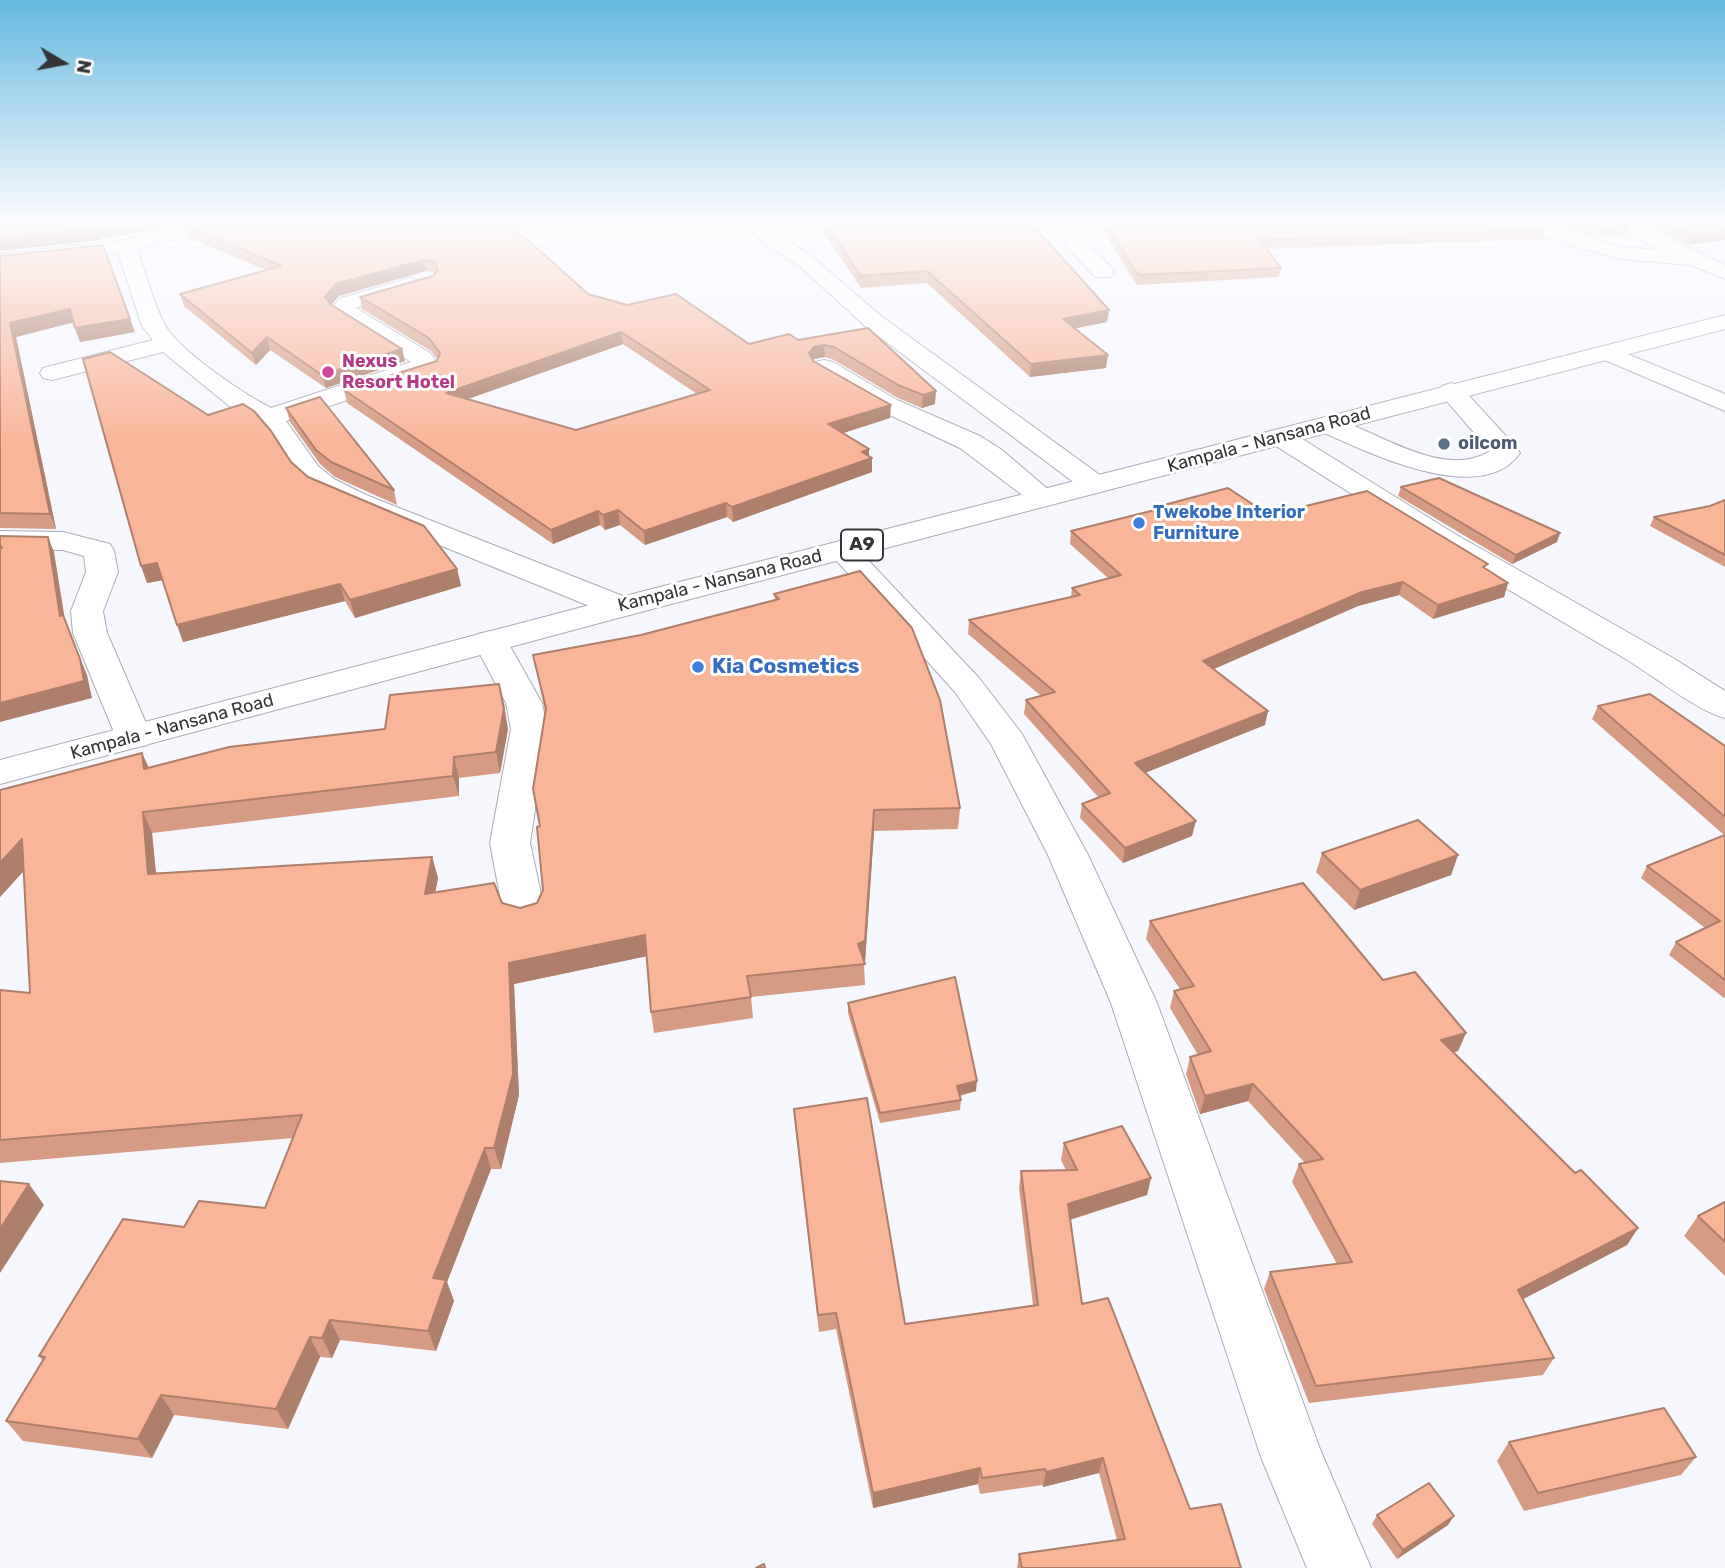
<!DOCTYPE html>
<html>
<head>
<meta charset="utf-8">
<style>
  body { margin:0 }
  #map { position:relative; width:1725px; height:1568px; overflow:hidden; background:#f6f7fd; font-family:Rubik,sans-serif }
  canvas { display:block }
  .north { position:absolute; left:28px; top:28px; width:70px; height:70px; -webkit-text-stroke:5px #fff; paint-order:stroke; rotate:100deg; font-size:19px; font-weight:700; line-height:28px; text-align:center; color:#343539 }
  .north::after { content:''; display:block; margin:auto; width:24px; height:32px; background:#343539; clip-path:polygon(50% 0,100% 100%,50% 72%,0 100%) }
</style>
</head>
<body>
<div id="map">
<canvas width="1725" height="1568"></canvas>
<div class="north">N</div>
</div>
<script>
const g = document.querySelector('canvas').getContext('2d');
g.lineJoin = 'round';
function trace(path, color, width, dash) {
  g.strokeStyle = color;
  g.lineWidth = width;
  g.lineCap = dash ? 'butt' : 'round';
  g.setLineDash(dash || []);
  g.stroke(path);
}
function fillPath(path, color) {
  g.fillStyle = color;
  g.fill(path, 'evenodd');
}
function label(font, color, halo, rows, align = 'center') {
  g.font = font + ' Rubik,sans-serif';
  g.lineWidth = 6;
  g.setLineDash([]);
  g.textBaseline = 'middle';
  g.strokeStyle = halo;
  g.fillStyle = color;
  for (const [text, x, y, turn = 0] of rows) {
    g.save();
    g.translate(x, y);
    g.rotate((+turn || 0) * Math.PI / 180);
    g.textAlign = isNaN(turn) ? turn : align;
    if (halo) g.strokeText(text, 0, 0);
    g.fillText(text, 0, 0);
    g.restore();
  }
}
const minor = new Path2D(`
  M 185,224 L 219,224 L 216,228 L 137,249 C 146,274 153,302 165,325 C 179,351 244,394 271,408 L 411,362 L 334,314 L 331,309 L 341,298 L 410,278 L 418,280 L 421,285 L 418,290 L 356,308 L 430,353 L 440,367 L 437,372 L 414,377 L 286,421 L 318,466 L 334,479 L 366,495 L 633,600 L 637,607 L 633,614 L 621,617 L 609,614 L 346,507 L 314,491 L 298,477 L 278,445 L 260,424 L 228,405 L 163,352 L 52,380 L 43,378 L 40,373 L 43,368 L 153,340 L 142,326 L 118,253 L 0,266 L 0,254 L 125,240 Z
  M 744,224 L 766,224 L 817,261 L 881,316 L 1104,478 L 1108,484 L 1104,490 L 1094,493 L 1084,490 L 865,326 L 803,269 L 764,243 Z
  M 1046,224 L 1067,224 L 1111,267 L 1114,272 L 1111,277 L 1095,277 Z
  M 1508,224 L 1541,224 L 1622,247 L 1660,250 L 1615,228 L 1612,224 L 1638,224 L 1725,265 L 1725,279 L 1691,265 L 1621,259 L 1511,228 Z
  M 1608,346 L 1725,394 L 1725,411 L 1600,358 L 1596,353 L 1600,348 Z
  M 824,360 L 833,362 L 897,400 L 980,436 L 1002,450 L 1057,497 L 1053,503 L 1043,506 L 1033,503 L 960,448 L 879,410 L 815,372 L 812,367 L 815,362 Z
  M 1451,383 L 1460,386 L 1516,447 L 1520,453 C 1481,509 1365,451 1320,431 L 1316,425 L 1320,419 L 1329,417 C 1376,429 1442,481 1490,451 L 1438,391 L 1442,386 Z
  M 1282,430 L 1291,432 L 1455,534 L 1673,658 L 1725,691 L 1725,718 C 1695,710 1653,675 1624,658 C 1506,589 1388,518 1273,444 L 1269,438 L 1273,432 Z
  M 0,531 L 63,532 L 110,544 L 114,551 L 118,572 L 103,611 L 107,633 L 152,737 L 147,745 L 134,748 L 121,745 L 116,737 L 73,633 L 71,611 L 86,572 L 84,556 L 63,550 L 0,549 Z
  M 842,541 L 853,544 L 979,678 L 1022,734 L 1088,855 L 1157,1003 L 1320,1449 L 1371,1568 L 1307,1568 L 1261,1457 L 1111,1003 L 1048,855 L 991,744 L 955,692 L 827,550 L 831,544 Z
  M 490,631 L 502,634 L 507,641 L 542,703 L 547,729 L 530,843 L 545,912 L 539,923 L 524,927 L 509,923 L 503,912 L 490,843 L 511,729 L 506,703 L 473,641 L 478,634 Z`);
const major = new Path2D(`
  M 1725,315 L 1725,329 L 633,614 L 0,784 L 0,760 L 609,600 Z`);
const wall = new Path2D(`
  M 0,224 L 181,224 L 103,239 L 100,236 L 101,240 Z
  M 818,224 L 1032,224 L 1109,310 L 1107,322 L 1075,328 L 1106,368 L 1030,377 L 927,283 L 861,288 Z
  M 1099,224 L 1523,224 L 1545,230 L 1542,239 L 1267,249 L 1281,268 L 1279,277 L 1137,285 Z
  M 1551,224 L 1623,224 L 1629,227 L 1626,236 L 1597,237 Z
  M 1644,224 L 1725,224 L 1688,245 Z
  M 187,226 L 521,229 L 513,231 L 588,294 L 749,344 L 798,340 L 868,328 L 935,404 L 922,408 L 898,398 L 834,360 L 825,357 L 814,359 L 813,361 L 890,418 L 842,433 L 869,449 L 869,456 L 872,458 L 872,472 L 733,522 L 727,517 L 645,545 L 620,525 L 605,530 L 600,525 L 553,544 L 347,403 L 344,390 L 437,361 L 437,359 L 431,351 L 362,309 L 360,297 L 433,276 L 435,273 L 426,271 L 339,296 L 331,305 L 402,349 L 405,361 L 326,388 L 270,350 L 256,365 L 184,306 L 180,294 L 266,270 L 190,238 ZM 623,344 L 697,394 L 576,430 L 468,399 Z
  M 0,256 L 135,332 L 80,342 L 73,322 L 16,337 L 56,529 L 0,528 Z
  M 286,408 L 394,490 L 397,505 L 335,477 L 320,464 L 290,422 Z
  M 208,415 L 291,462 L 308,477 L 457,569 L 461,586 L 355,618 L 345,601 L 183,642 L 163,580 L 147,583 Z
  M 1401,487 L 1557,542 L 1512,564 L 1398,496 Z
  M 1725,500 L 1725,567 L 1650,526 L 1654,517 L 1710,506 Z
  M 1164,505 L 1269,515 L 1486,570 L 1508,583 L 1504,597 L 1433,619 L 1399,595 L 1358,606 L 1214,669 L 1265,725 L 1145,773 L 1192,836 L 1123,863 L 1080,818 L 1082,804 L 1099,798 L 1024,714 L 1026,700 L 1041,696 L 968,634 L 969,620 L 1071,597 L 1072,588 L 1108,578 L 1070,544 L 1071,531 L 1164,508 Z
  M 774,594 L 960,808 L 958,829 L 874,831 L 865,962 L 864,963 L 865,985 L 751,997 L 753,1018 L 654,1033 L 651,1012 L 646,956 L 514,984 L 519,1095 L 501,1169 L 491,1169 L 447,1282 L 454,1301 L 436,1351 L 340,1340 L 332,1358 L 320,1357 L 288,1429 L 174,1415 L 152,1458 L 23,1441 L 6,1421 L 43,1361 L 39,1356 L 184,1227 L 265,1208 L 293,1138 L 0,1163 L 0,990 L 30,993 L 24,871 L 0,897 L 0,790 L 142,753 L 149,768 L 508,729 L 500,773 L 459,778 L 459,796 L 152,833 L 156,873 L 432,857 L 438,878 L 435,892 L 502,903 L 520,908 L 537,903 L 543,890 L 540,826 L 545,711 L 533,655 L 641,635 L 775,600 Z
  M 1598,706 L 1725,746 L 1725,997 L 1724,998 L 1669,955 L 1676,942 L 1705,928 L 1641,878 L 1647,866 L 1724,835 L 1592,719 Z
  M 1322,853 L 1458,855 L 1451,875 L 1354,910 L 1316,872 Z
  M 1150,921 L 1383,980 L 1466,1033 L 1458,1051 L 1454,1052 L 1575,1173 L 1638,1228 L 1627,1245 L 1523,1299 L 1554,1358 L 1543,1375 L 1309,1403 L 1264,1289 L 1270,1272 L 1337,1264 L 1292,1182 L 1299,1164 L 1305,1163 L 1248,1101 L 1200,1114 L 1186,1074 L 1190,1057 L 1198,1055 L 1170,1008 L 1174,991 L 1180,989 L 1146,939 Z
  M 848,1003 L 976,1091 L 960,1096 L 961,1100 L 960,1110 L 880,1123 L 848,1013 Z
  M 794,1109 L 905,1324 L 1033,1305 L 1019,1188 L 1021,1171 L 1066,1170 L 1061,1160 L 1064,1143 L 1151,1178 L 1147,1195 L 1070,1220 L 1082,1304 L 1190,1509 L 1241,1568 L 1017,1568 L 1019,1554 L 1117,1540 L 1099,1473 L 1043,1487 L 1042,1485 L 980,1494 L 978,1484 L 873,1508 L 836,1329 L 819,1332 L 795,1126 Z
  M 1725,1202 L 1725,1276 L 1684,1236 L 1698,1216 Z
  M 1509,1442 L 1696,1457 L 1681,1475 L 1524,1511 L 1497,1461 Z
  M 1377,1515 L 1448,1525 L 1397,1559 L 1372,1524 Z`);
const shadedWall = new Path2D(`
  M 116,224 L 181,224 L 103,239 L 99,227 Z
  M 500,224 L 520,224 L 521,229 L 501,233 Z
  M 97,228 L 101,240 L 0,251 L 0,239 Z
  M 1725,232 L 1725,240 L 1688,245 L 1692,236 Z
  M 424,260 L 426,271 L 339,296 L 328,309 L 325,297 L 336,284 Z
  M 70,309 L 75,322 L 16,337 L 56,529 L 50,514 L 10,323 Z
  M 1109,310 L 1107,322 L 1062,331 L 1063,319 Z
  M 130,319 L 135,332 L 80,342 L 75,328 Z
  M 621,332 L 623,344 L 448,406 L 446,393 Z
  M 267,337 L 270,350 L 256,365 L 252,353 Z
  M 824,345 L 825,357 L 814,359 L 810,366 L 809,353 L 814,347 Z
  M 402,349 L 405,361 L 326,388 L 322,375 Z
  M 1108,355 L 1106,368 L 1030,377 L 1031,364 Z
  M 936,391 L 935,404 L 922,408 L 923,395 Z
  M 891,405 L 890,418 L 828,438 L 828,424 Z
  M 869,449 L 869,459 L 872,458 L 872,472 L 733,522 L 732,507 Z
  M 726,503 L 727,517 L 645,545 L 644,531 Z
  M 618,510 L 620,525 L 605,530 L 603,515 Z
  M 598,511 L 600,525 L 553,544 L 551,530 Z
  M 1560,533 L 1557,542 L 1512,564 L 1516,555 Z
  M 48,537 L 54,552 L 65,620 L 87,675 L 92,698 L 0,722 L 0,703 L 60,616 Z
  M 157,563 L 164,580 L 147,583 L 141,566 Z
  M 457,569 L 461,586 L 355,618 L 350,600 Z
  M 1403,582 L 1399,595 L 1358,606 L 1200,675 L 1203,661 L 1362,592 Z
  M 1508,583 L 1504,597 L 1433,619 L 1438,605 Z
  M 340,584 L 345,601 L 183,642 L 177,625 Z
  M 504,704 L 508,729 L 500,773 L 496,752 Z
  M 1268,711 L 1265,725 L 1132,778 L 1135,763 Z
  M 142,753 L 151,773 L 144,769 Z
  M 454,757 L 459,778 L 459,796 L 453,776 Z
  M 874,810 L 874,831 L 865,962 L 858,965 L 858,944 Z
  M 143,812 L 152,833 L 158,895 L 148,874 Z
  M 1196,821 L 1192,836 L 1123,863 L 1125,848 Z
  M 22,839 L 33,860 L 0,897 L 0,863 Z
  M 1458,855 L 1451,875 L 1354,910 L 1360,890 Z
  M 432,857 L 438,878 L 431,915 L 425,894 Z
  M 645,935 L 648,956 L 514,984 L 519,1095 L 501,1169 L 494,1148 L 509,963 Z
  M 1466,1033 L 1458,1051 L 1434,1057 L 1441,1040 Z
  M 977,1081 L 976,1091 L 956,1096 L 957,1086 Z
  M 1253,1084 L 1248,1101 L 1200,1114 L 1205,1096 Z
  M 485,1148 L 491,1169 L 447,1282 L 454,1301 L 436,1351 L 428,1331 L 433,1278 Z
  M 1151,1178 L 1147,1195 L 1065,1221 L 1068,1204 Z
  M 29,1184 L 44,1205 L 0,1273 L 0,1229 Z
  M 1638,1228 L 1627,1245 L 1508,1307 L 1518,1290 Z
  M 330,1320 L 340,1340 L 332,1358 L 322,1338 Z
  M 310,1337 L 320,1357 L 288,1429 L 276,1409 Z
  M 161,1395 L 174,1415 L 152,1458 L 138,1439 Z
  M 1103,1458 L 1099,1473 L 1043,1487 L 1046,1472 Z
  M 980,1468 L 978,1484 L 873,1508 L 873,1493 Z
  M 1454,1516 L 1448,1525 L 1397,1559 L 1403,1550 Z`);
const building = new Path2D(`
  M 0,224 L 116,224 L 99,227 L 95,224 L 97,228 L 0,239 Z
  M 194,224 L 503,224 L 528,240 L 588,294 L 627,305 L 676,294 L 749,344 L 789,334 L 798,340 L 868,328 L 936,391 L 923,395 L 898,385 L 834,347 L 824,345 L 814,347 L 809,353 L 813,361 L 891,405 L 828,424 L 869,449 L 862,452 L 872,458 L 732,507 L 726,503 L 644,531 L 618,510 L 603,515 L 598,511 L 551,530 L 344,390 L 437,361 L 440,353 L 429,338 L 360,297 L 433,276 L 438,270 L 435,262 L 424,260 L 336,284 L 325,297 L 330,304 L 402,349 L 322,375 L 267,337 L 252,353 L 180,294 L 281,266 L 187,226 ZM 621,332 L 710,390 L 576,430 L 446,393 Z
  M 826,224 L 1032,224 L 1109,310 L 1063,319 L 1108,355 L 1031,364 L 927,271 L 861,276 Z
  M 1106,224 L 1523,224 L 1545,230 L 1260,240 L 1281,268 L 1138,275 Z
  M 1586,224 L 1623,224 L 1629,227 L 1600,228 Z
  M 1667,224 L 1725,224 L 1725,232 L 1692,236 Z
  M 103,245 L 130,319 L 75,328 L 70,309 L 10,323 L 50,514 L 0,513 L 0,256 Z
  M 110,352 L 208,415 L 243,404 L 254,411 L 271,431 L 291,462 L 308,477 L 424,526 L 457,569 L 350,600 L 340,584 L 177,625 L 157,563 L 141,566 L 83,359 Z
  M 320,397 L 394,490 L 331,462 L 316,450 L 286,408 Z
  M 1439,478 L 1560,533 L 1516,555 L 1401,487 Z
  M 1228,488 L 1269,515 L 1367,491 L 1488,564 L 1483,567 L 1508,583 L 1438,605 L 1403,582 L 1362,592 L 1203,661 L 1268,711 L 1135,763 L 1196,821 L 1125,848 L 1082,804 L 1110,793 L 1026,700 L 1055,692 L 969,620 L 1080,595 L 1072,588 L 1121,575 L 1071,531 L 1167,507 L 1164,505 Z
  M 1725,500 L 1725,555 L 1654,517 L 1710,506 Z
  M 0,536 L 48,537 L 60,616 L 63,615 L 80,659 L 84,681 L 0,703 L 0,548 L 2,548 L 0,545 Z
  M 860,571 L 912,628 L 940,700 L 960,808 L 874,810 L 865,941 L 858,944 L 865,964 L 747,976 L 751,997 L 651,1012 L 645,935 L 509,963 L 513,1074 L 494,1148 L 485,1148 L 433,1278 L 446,1280 L 428,1331 L 330,1320 L 322,1338 L 310,1337 L 276,1409 L 161,1395 L 138,1439 L 6,1421 L 45,1357 L 39,1356 L 123,1219 L 184,1227 L 199,1201 L 265,1208 L 302,1115 L 0,1140 L 0,990 L 30,993 L 22,839 L 0,863 L 0,790 L 142,753 L 144,769 L 229,747 L 385,729 L 390,695 L 499,684 L 504,709 L 496,752 L 454,757 L 453,776 L 143,812 L 148,874 L 432,857 L 425,894 L 494,883 L 502,903 L 520,908 L 537,903 L 543,890 L 537,827 L 540,826 L 533,789 L 546,708 L 533,655 L 641,635 L 779,599 L 774,594 Z
  M 1650,694 L 1725,746 L 1725,817 L 1598,706 Z
  M 1418,820 L 1458,855 L 1360,890 L 1322,853 Z
  M 1725,835 L 1725,980 L 1676,942 L 1720,921 L 1647,866 Z
  M 1303,883 L 1383,980 L 1415,972 L 1466,1033 L 1441,1040 L 1575,1173 L 1581,1170 L 1638,1228 L 1518,1290 L 1554,1358 L 1316,1386 L 1270,1272 L 1352,1262 L 1299,1164 L 1323,1159 L 1253,1084 L 1205,1096 L 1190,1057 L 1211,1051 L 1174,991 L 1194,986 L 1150,921 Z
  M 955,977 L 977,1081 L 957,1086 L 961,1100 L 880,1113 L 848,1003 Z
  M 867,1098 L 905,1324 L 1038,1305 L 1021,1171 L 1077,1170 L 1064,1143 L 1122,1126 L 1151,1178 L 1068,1204 L 1082,1304 L 1108,1298 L 1190,1509 L 1221,1504 L 1241,1568 L 1022,1568 L 1019,1554 L 1125,1539 L 1103,1458 L 1046,1472 L 1045,1469 L 982,1478 L 980,1468 L 873,1493 L 836,1313 L 818,1315 L 794,1109 Z
  M 0,1181 L 29,1184 L 0,1229 Z
  M 1725,1202 L 1725,1242 L 1698,1216 Z
  M 1664,1408 L 1696,1457 L 1538,1493 L 1509,1442 Z
  M 1429,1483 L 1454,1516 L 1403,1550 L 1377,1515 Z
  M 764,1564 L 765,1568 L 756,1568 Z`);
const markers = [
  [328,372,7,"#d1479c"],
  [1444,444,7,"#5c6f8a"],
  [1139,523,7,"#3f7fe0"],
  [698,667,7,"#3f7fe0"]
];
const farHotelnames = [
  ["Nexus",342,362],
  ["Resort Hotel",342,383]
];
const farStreetnames = [
  ["Kampala - Nansana Road",1269,440,-15],
  ["Kampala - Nansana Road",720,581,-14],
  ["Kampala - Nansana Road",172,727,-15]
];
const farServicenames = [
  ["oilcom",1458,444]
];
const farShopnames = [
  ["Twekobe Interior",1153,513],
  ["Furniture",1153,534]
];
const shields = [
  [862,545,42]
];
const shieldNames = [
  ["A9",862,545]
];
const shopNames = [
  ["Kia Cosmetics",712,667]
];
trace(minor, '#abadb6', 2);
trace(major, '#abadb6', 2);
fillPath(minor, '#fff');
fillPath(major, '#fff');
fillPath(wall, '#d69c83');
fillPath(shadedWall, '#ae7f6a');
fillPath(building, '#f9b598');
trace(building, '#ae7f6a', 2);
const sky = g.createLinearGradient(0, 0, 0, 444);
sky.addColorStop(0, '#66b9df');
sky.addColorStop(0.5, '#fbfbfe');
sky.addColorStop(1, '#fbfbfe00');
g.fillStyle = sky;
g.fillRect(0, 0, 1725, 444);
for (const [x, y, r, color] of markers) {
  const dot = new Path2D();
  dot.arc(x, y, r, 0, 2 * Math.PI);
  g.fillStyle = color;
  g.fill(dot);
  trace(dot, '#fff', 2.5);
}
label('bold 18px', '#b23c85', '#fff', farHotelnames, 'left');
label('18px', '#343539', '#fff', farStreetnames);
label('bold 18px', '#4e5e75', '#fff', farServicenames, 'left');
label('bold 18px', '#366cbe', '#fff', farShopnames, 'left');
for (const [x, y, w] of shields) {
  const box = new Path2D();
  box.roundRect(x - w / 2, y - 15.5, w, 31, 5);
  g.fillStyle = '#fff';
  g.fill(box);
  trace(box, '#343539', 2);
}
label('bold 19px', '#343539', null, shieldNames);
label('bold 21px', '#366cbe', '#fff', shopNames, 'left');
</script>
</body>
</html>
